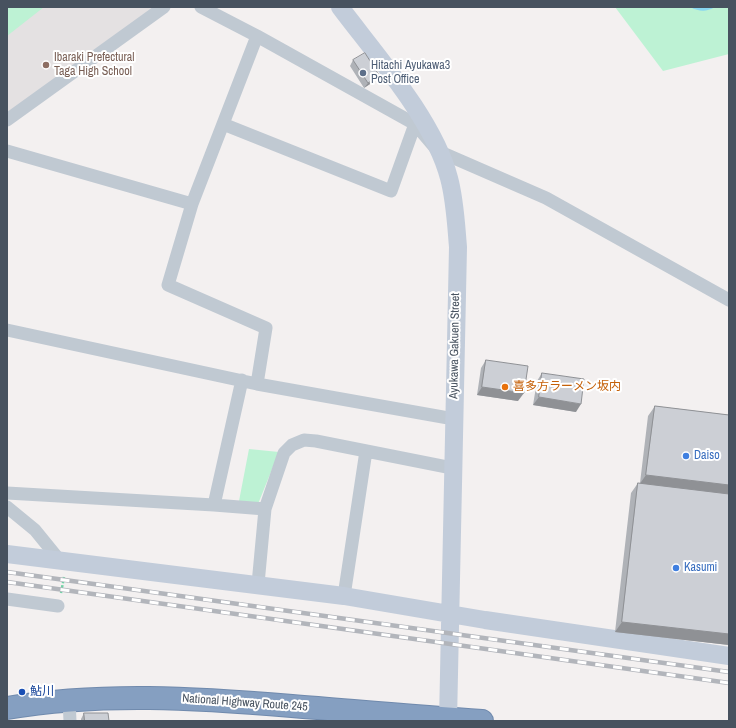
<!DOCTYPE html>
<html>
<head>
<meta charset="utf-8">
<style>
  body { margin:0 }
  #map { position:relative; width:736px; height:728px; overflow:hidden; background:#f3f0f0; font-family:"Archivo Narrow",sans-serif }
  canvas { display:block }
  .frame { position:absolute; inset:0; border:8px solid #47525f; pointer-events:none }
</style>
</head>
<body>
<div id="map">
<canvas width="736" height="728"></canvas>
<div class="frame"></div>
</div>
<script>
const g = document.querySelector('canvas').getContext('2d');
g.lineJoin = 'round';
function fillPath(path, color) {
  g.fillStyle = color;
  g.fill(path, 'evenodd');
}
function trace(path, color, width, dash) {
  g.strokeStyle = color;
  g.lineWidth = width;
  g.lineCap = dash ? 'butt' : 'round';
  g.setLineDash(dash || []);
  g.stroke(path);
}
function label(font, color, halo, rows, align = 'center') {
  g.font = font + ' "Archivo Narrow","Noto Sans JP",sans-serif';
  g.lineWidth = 4;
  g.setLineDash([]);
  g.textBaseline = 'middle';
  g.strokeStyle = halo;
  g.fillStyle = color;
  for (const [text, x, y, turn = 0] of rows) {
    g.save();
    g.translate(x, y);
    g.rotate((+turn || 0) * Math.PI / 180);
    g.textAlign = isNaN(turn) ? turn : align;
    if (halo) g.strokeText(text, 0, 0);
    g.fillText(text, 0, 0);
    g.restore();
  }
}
const education = new Path2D(`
  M 7,7 L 163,7 L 7,123 Z`);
const green = new Path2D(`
  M 7,7 L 44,7 L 7,36 Z
  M 615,7 L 729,7 L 729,54 L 663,71 Z
  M 249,449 L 279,452 L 258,504 L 239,501 Z`);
const water = new Path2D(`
  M 690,7 L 715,7 C 706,12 700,12 690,7 Z`);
const path = new Path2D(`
  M 61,593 L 64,577`);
const street = new Path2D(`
  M 201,7 L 257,36 L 415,124 L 438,151 L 546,198 L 729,300
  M 7,120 L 164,7
  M 223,124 L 391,191 L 415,124
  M 7,151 L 192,204 L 257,36
  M 192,204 L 168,285 L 266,328 L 257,384
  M 7,330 L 257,384 L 454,419
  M 242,380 L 214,505 L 265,509
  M 7,493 L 214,505
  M 7,507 L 35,530 L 61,562
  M 258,584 L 265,509 L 284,453 L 292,445 L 304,440 L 316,441 L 452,468
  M 344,596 L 366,451
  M 7,599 L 58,606
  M 69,700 L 70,721`);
const secondary = new Path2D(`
  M 340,7 C 376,55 434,120 449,178 C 455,200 456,224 458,247 L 448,721
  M 7,554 L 344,596 L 485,620 L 729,656`);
const highway = new Path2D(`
  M 7,708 C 101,692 197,698 292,706 C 355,711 419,717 482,721`);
const rail = new Path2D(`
  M 7,572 L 729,672
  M 7,582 L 729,683`);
const wall = new Path2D(`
  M 353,60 L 379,75 L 376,80 L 364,88 L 350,66 Z
  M 486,360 L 518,401 L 477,395 L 481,368 Z
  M 542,373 L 576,412 L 533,405 L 537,381 Z
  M 655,406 L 729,415 L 729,645 L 615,632 L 631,493 L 638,483 L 640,483 L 648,416 Z
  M 84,713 L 109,721 L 81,721 L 81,719 Z`);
const shadedWall = new Path2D(`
  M 379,75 L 376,80 L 364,88 L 368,83 Z
  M 482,387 L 524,393 L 518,401 L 477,395 Z
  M 539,397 L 581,404 L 576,412 L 533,405 Z
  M 646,475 L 729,485 L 729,496 L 639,485 Z
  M 622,622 L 729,634 L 729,645 L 615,632 Z`);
const building = new Path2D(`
  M 365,53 L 379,75 L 368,83 L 353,60 Z
  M 486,360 L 528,366 L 524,393 L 482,387 Z
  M 542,373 L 584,379 L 581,404 L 539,397 Z
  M 655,406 L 729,415 L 729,485 L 646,475 Z
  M 638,483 L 729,494 L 729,634 L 622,622 Z
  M 84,713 L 108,713 L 109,721 L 85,721 Z`);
const markers = [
  [46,65,4,"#8d6e63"],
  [363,73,4,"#5c6f8a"],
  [505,387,4,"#e8710a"],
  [686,456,4,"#3f7fe0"],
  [676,568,4,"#3f7fe0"],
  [22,692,4,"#1a4fb4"]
];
const educationNames = [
  ["Ibaraki Prefectural",54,58],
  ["Taga High School",54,72]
];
const serviceNames = [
  ["Hitachi Ayukawa3",371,66],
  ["Post Office",371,80]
];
const streetNames = [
  ["Ayukawa Gakuen Street",455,346,-89],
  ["National Highway Route 245",245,703,4]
];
const foodNames = [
  ["喜多方ラーメン坂内",513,387]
];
const shopNames = [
  ["Daiso",694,456],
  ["Kasumi",684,568]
];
const transitNames = [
  ["鮎川",30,692]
];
fillPath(education, '#e4e1e2');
fillPath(green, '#bdf2d4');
fillPath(water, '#87d6f1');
trace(highway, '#708aad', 24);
trace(path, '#73d2a7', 2.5, [3, 2]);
trace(street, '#c0c9d2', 13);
trace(secondary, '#c2ccda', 18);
trace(highway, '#859fc1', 22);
trace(rail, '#b2b5bb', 4.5);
trace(rail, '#fff', 3, [9]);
fillPath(wall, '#afb2b7');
fillPath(shadedWall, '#8f9195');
fillPath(building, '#cccfd5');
trace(building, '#8f9195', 1);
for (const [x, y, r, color] of markers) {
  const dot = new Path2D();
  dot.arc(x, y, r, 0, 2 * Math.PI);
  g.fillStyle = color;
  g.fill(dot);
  trace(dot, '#fff', 1.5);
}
label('12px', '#785e54', '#fff', educationNames, 'left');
label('12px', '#4e5e75', '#fff', serviceNames, 'left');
label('12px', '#47525f', '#fff', streetNames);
label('12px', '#c56008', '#fff', foodNames, 'left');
label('12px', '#366cbe', '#fff', shopNames, 'left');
label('12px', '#164399', '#fff', transitNames, 'left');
</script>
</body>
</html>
